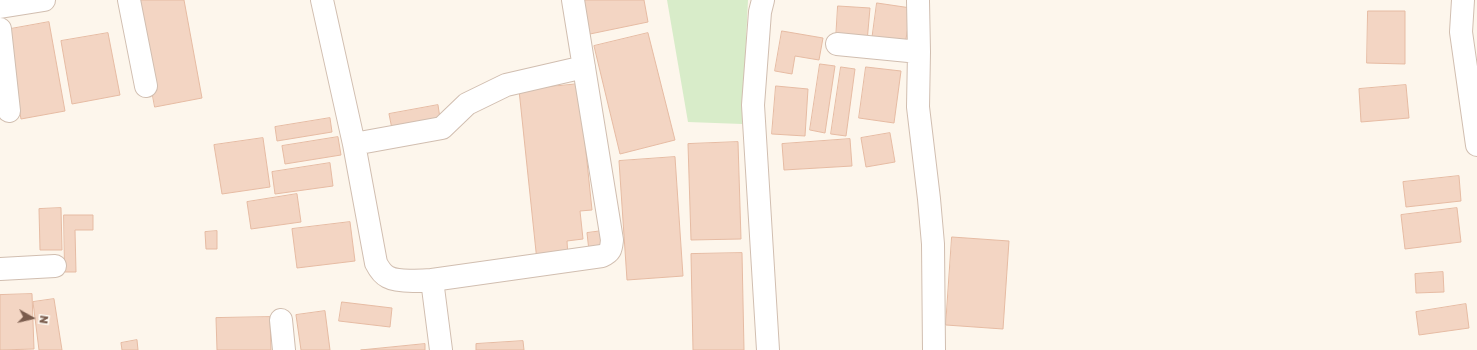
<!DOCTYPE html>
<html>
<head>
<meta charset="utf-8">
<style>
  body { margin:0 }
  #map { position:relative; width:1477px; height:350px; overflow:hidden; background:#fdf6ec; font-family:"Golos Text",sans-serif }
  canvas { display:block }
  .north { position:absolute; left:12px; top:298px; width:40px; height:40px; -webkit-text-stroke:3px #fffaf3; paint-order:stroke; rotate:98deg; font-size:11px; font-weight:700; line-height:16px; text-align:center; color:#7a5c4d }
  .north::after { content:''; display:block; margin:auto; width:14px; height:18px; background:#7a5c4d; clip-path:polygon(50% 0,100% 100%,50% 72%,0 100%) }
</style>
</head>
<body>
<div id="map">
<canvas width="1477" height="350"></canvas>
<div class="north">N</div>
</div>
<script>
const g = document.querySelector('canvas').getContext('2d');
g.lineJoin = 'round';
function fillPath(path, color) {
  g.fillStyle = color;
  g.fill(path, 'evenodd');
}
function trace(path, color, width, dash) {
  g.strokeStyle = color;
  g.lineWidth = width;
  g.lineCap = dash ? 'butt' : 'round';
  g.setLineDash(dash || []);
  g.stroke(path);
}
const green = new Path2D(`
  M 667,0 L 748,0 L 742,124 L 688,122 Z`);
const building = new Path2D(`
  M 135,0 L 184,0 L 202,98 L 155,107 Z
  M 583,0 L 644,0 L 648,22 L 590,34 Z
  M 877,3 L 911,8 L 905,45 L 872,40 Z
  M 838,6 L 870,8 L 867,42 L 836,39 Z
  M 1368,11 L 1405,11 L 1405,64 L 1367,63 Z
  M 49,22 L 65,111 L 21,119 L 5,30 Z
  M 782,31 L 823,38 L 819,60 L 795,56 L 792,74 L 775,71 Z
  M 108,33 L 120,95 L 72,104 L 61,41 Z
  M 648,33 L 675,140 L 620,154 L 594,46 Z
  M 820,64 L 835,66 L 825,133 L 810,130 Z
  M 841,67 L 855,69 L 846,136 L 831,134 Z
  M 866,67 L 901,71 L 894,123 L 859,118 Z
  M 579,84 L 592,210 L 580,211 L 583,239 L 567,241 L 568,257 L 537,261 L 519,90 Z
  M 1406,85 L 1409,118 L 1361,122 L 1359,89 Z
  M 776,86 L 808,89 L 805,136 L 772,134 Z
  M 438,105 L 441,125 L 393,134 L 389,114 Z
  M 330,118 L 332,132 L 277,141 L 275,127 Z
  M 890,133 L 895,162 L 866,167 L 861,138 Z
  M 338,137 L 341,155 L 285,164 L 282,146 Z
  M 263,138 L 270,187 L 222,194 L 214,145 Z
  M 850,139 L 852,166 L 784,170 L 782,144 Z
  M 738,142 L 741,239 L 691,240 L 688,144 Z
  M 675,157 L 683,276 L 627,280 L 619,161 Z
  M 330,163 L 333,186 L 275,194 L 272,172 Z
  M 1459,176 L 1461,201 L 1406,207 L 1403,182 Z
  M 297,194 L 301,222 L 251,229 L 247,202 Z
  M 61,208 L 62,250 L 40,250 L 39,209 Z
  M 1457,208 L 1461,242 L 1405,249 L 1401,215 Z
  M 64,215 L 93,215 L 93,230 L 75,230 L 76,272 L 65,272 Z
  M 350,222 L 355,261 L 297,268 L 292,229 Z
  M 217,231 L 217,249 L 206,249 L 205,232 Z
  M 602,231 L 604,249 L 589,251 L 587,233 Z
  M 952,237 L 1009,241 L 1003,329 L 946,325 Z
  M 742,253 L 744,350 L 693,350 L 691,254 Z
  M 1443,272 L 1444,292 L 1416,293 L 1415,274 Z
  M 32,294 L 34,349 L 0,350 L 0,295 Z
  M 54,299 L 62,350 L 39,350 L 33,302 Z
  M 342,302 L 392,308 L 390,327 L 339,321 Z
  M 1466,304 L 1469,328 L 1419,335 L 1416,312 Z
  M 325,311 L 330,350 L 301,350 L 296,315 Z
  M 270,317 L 271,350 L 217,350 L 216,318 Z
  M 137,340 L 138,350 L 122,350 L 121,343 Z
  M 523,341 L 524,350 L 476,350 L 476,344 Z
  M 425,344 L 425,350 L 361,350 Z`);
const minor = new Path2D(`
  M 129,0 L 146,86
  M 322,0 L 354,144 L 376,263 C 379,269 382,274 388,277 C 397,282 421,281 432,280 L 441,350
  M 763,0 L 760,12 L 753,105 L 768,350
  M 1463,0 L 1461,32 L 1477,145
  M 918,1 L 919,52 L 918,107 L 929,199 L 933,244 L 934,350
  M 0,7 L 44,0
  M 0,29 L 9,111
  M 837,44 L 919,52
  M 354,144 L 442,128 L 467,104 L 506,85 L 584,67
  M 0,269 L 55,266
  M 432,280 L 602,256 C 611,252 611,249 612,240 L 573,0
  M 281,320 L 284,350`);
fillPath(green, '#d8ecc9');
fillPath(building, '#f3d5c3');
trace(building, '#e6bba3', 1);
trace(minor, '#d1beb0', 24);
trace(minor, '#fff', 22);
</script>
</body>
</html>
